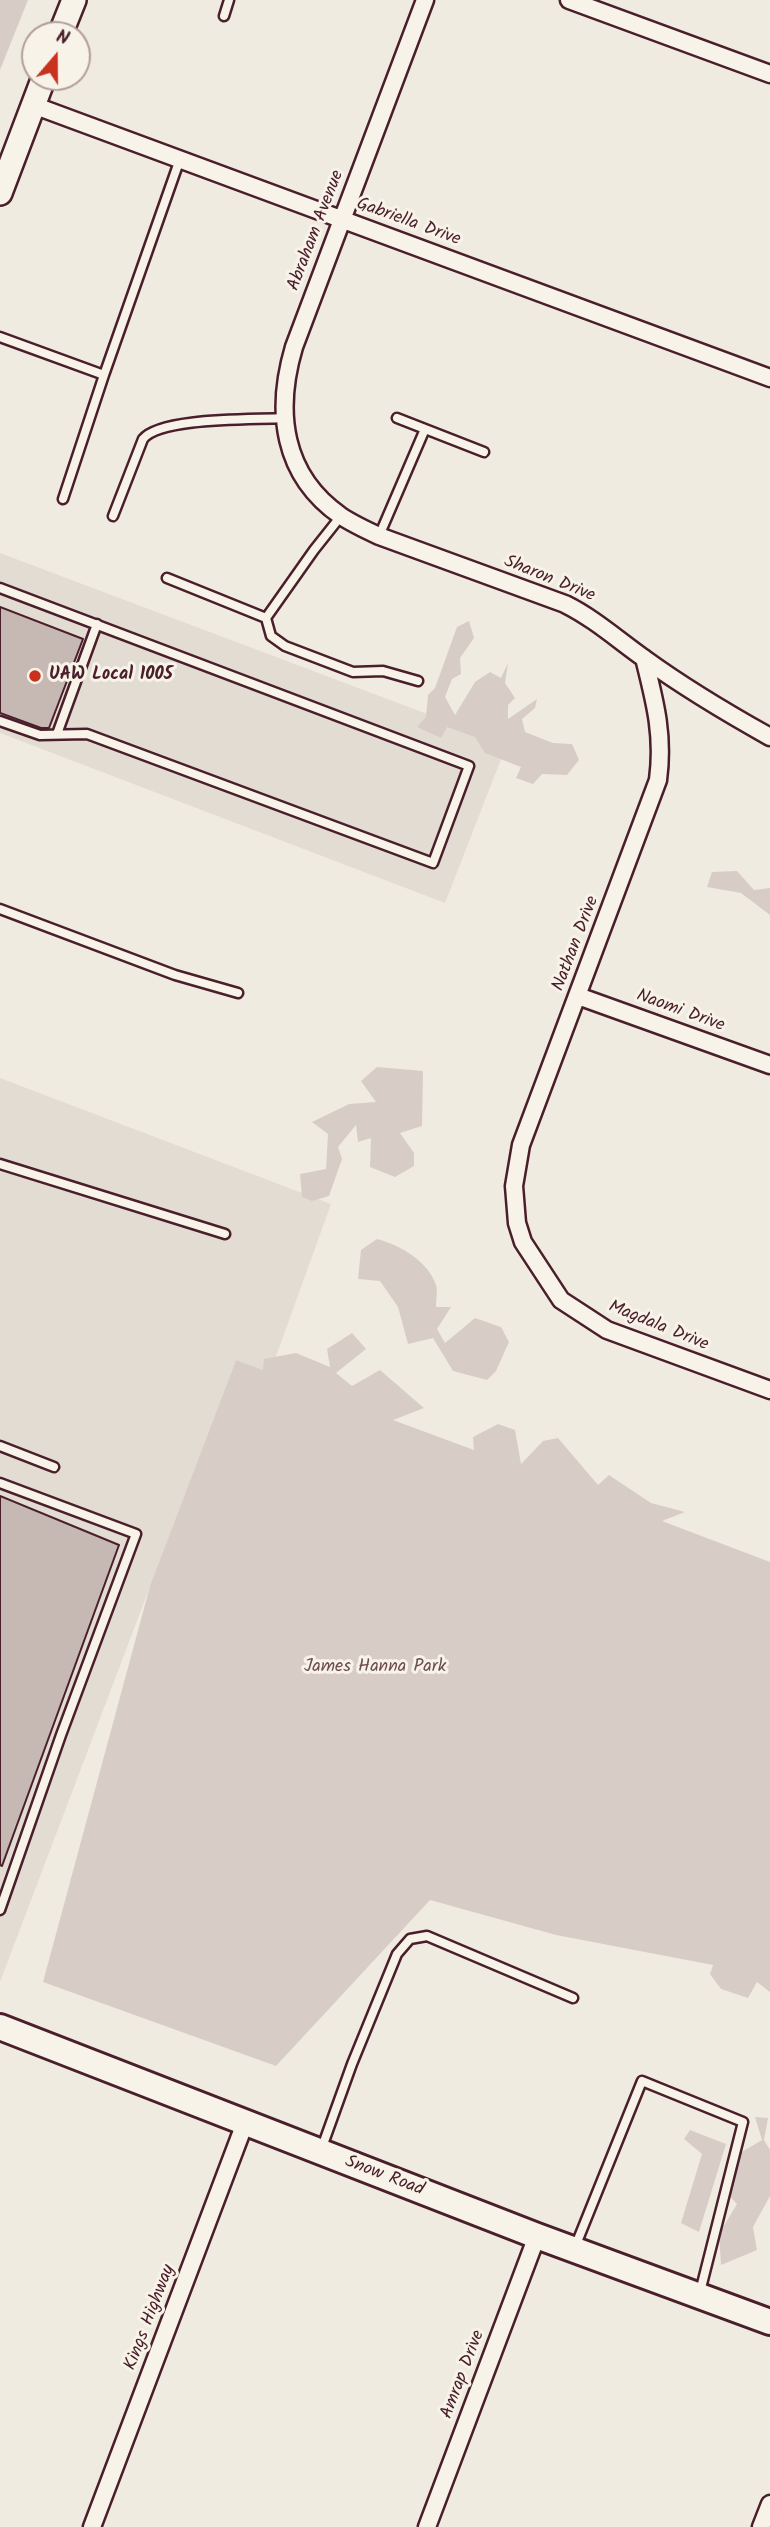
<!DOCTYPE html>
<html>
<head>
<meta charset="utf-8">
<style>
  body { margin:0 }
  #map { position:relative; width:770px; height:2527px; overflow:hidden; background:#f0ebe0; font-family:Kalam,sans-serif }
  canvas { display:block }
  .north { position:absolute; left:21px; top:21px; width:70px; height:70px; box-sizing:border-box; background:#f7f3e8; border:2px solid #b29e9c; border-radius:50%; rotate:20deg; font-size:19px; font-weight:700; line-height:28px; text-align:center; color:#4a1f2b }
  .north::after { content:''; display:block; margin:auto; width:24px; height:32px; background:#c8321e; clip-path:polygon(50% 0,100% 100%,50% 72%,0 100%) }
</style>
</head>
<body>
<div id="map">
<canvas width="770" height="2527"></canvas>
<div class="north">N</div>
</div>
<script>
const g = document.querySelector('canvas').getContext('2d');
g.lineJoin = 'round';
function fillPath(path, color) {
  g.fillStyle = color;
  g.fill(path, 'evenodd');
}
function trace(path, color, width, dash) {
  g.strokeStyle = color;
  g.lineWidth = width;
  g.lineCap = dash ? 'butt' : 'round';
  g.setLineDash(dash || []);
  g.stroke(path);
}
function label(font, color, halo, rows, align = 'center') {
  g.font = font + ' Kalam,sans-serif';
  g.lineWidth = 6;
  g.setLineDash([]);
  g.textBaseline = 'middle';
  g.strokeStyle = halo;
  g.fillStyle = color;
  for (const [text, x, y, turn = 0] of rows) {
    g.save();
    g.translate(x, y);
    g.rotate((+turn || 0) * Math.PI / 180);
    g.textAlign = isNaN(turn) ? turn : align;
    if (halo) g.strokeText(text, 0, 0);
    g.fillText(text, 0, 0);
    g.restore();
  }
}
const built = new Path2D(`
  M 0,553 L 507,744 L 445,903 L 0,733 Z
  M 0,1078 L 331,1204 L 270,1373 L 236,1360 L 0,1982 Z`);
const green = new Path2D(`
  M 0,0 L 28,0 L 0,70 Z
  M 469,621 L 474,638 L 460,658 L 461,674 L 452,679 L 445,697 L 455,715 L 475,682 L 490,672 L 501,678 L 508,663 L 505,683 L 515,698 L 508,705 L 508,719 L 537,699 L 535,708 L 522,719 L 525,732 L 553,743 L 572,744 L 579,760 L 567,775 L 542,774 L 533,784 L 516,778 L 521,767 L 485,753 L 475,737 L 447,727 L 441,738 L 417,727 L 426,717 L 428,695 L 435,688 L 457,627 Z
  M 737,871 L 754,890 L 770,888 L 770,915 L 741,893 L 707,887 L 712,872 Z
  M 377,1067 L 423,1071 L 422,1126 L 400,1133 L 414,1153 L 414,1166 L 395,1177 L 370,1167 L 371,1138 L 358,1142 L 356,1125 L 338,1147 L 342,1159 L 329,1196 L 312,1201 L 302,1197 L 300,1174 L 326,1169 L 328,1134 L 312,1122 L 349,1104 L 376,1102 L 361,1081 Z
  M 377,1239 C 400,1245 428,1261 436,1285 C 438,1291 436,1300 436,1307 L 451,1307 L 437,1329 L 445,1343 L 475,1318 L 501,1327 L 509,1342 L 496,1371 L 487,1380 L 453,1371 L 433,1338 L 408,1344 L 398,1307 L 380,1281 L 358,1279 L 361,1250 Z
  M 352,1333 L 366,1349 L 336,1373 L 352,1386 L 380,1370 L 424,1408 L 393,1420 L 474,1450 L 473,1437 L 498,1424 L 515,1430 L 521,1464 L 543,1441 L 558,1438 L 598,1485 L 609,1475 L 651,1503 L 685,1512 L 662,1521 L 770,1562 L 770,1992 L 757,1982 L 748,1998 L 721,1989 L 710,1974 L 713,1965 L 556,1935 L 430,1900 L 276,2066 L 43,1982 L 150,1586 L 236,1360 L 263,1370 L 264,1359 L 296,1353 L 330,1367 L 327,1349 Z
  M 755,2117 L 768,2118 L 764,2140 L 770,2150 L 770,2196 L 753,2227 L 757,2250 L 721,2265 L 719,2234 L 737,2204 L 721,2187 L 740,2153 L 762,2140 Z
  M 690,2130 L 726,2144 L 699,2232 L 681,2223 L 702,2154 L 684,2139 Z`);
const building = new Path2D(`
  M 0,607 L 83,639 L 49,728 L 41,728 L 0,713 Z
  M 0,1496 L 119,1545 L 2,1866 L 0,1865 Z`);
const lane = new Path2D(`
  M 224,16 L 229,0
  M 0,337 L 104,375 L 180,159
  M 397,418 L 484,452
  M 63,499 L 104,375
  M 113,516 L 143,439 C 161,417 253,420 283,418
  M 341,516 L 314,550 L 266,618 L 271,636 L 285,646 L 353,672 L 383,671 L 418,681
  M 379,536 L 425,429
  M 167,578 L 266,618
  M 0,588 L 469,766 L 433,863 L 87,734 L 40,735 L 0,721
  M 57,734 L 97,624
  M 0,909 L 175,975 L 238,993
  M 0,1164 L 225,1234
  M 0,1446 L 54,1467
  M 0,1483 L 136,1534 L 61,1735 L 0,1910
  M 321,2150 L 352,2064 L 397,1954 L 410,1939 L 427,1936 L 573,1998
  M 575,2247 L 642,2081 L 743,2122 L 700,2292`);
const street = new Path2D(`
  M 425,0 L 294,347 C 275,411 282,475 341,516 C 353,524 366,530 379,536 L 565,604 C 595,619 618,640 645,659 C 685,688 727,713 770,737
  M 569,0 L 770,74
  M 33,105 L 770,378
  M 644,658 C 655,702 664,735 658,780 L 521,1145 L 514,1186 L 517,1223 L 523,1242 L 561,1300 L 607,1330 L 770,1390
  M 578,996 L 770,1065
  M 92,2527 L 245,2123
  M 427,2527 L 537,2236
  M 761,2527 L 770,2504`);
const secondary = new Path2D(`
  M 60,35 L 74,0
  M 0,193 L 44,77`);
const primary = new Path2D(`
  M 0,2027 L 537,2236 L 770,2322`);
const markers = [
  [35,676,7,"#c8321e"]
];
const streetNames = [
  ["Gabriella Drive",408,223,20],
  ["Abraham Avenue",317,231,-69],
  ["Sharon Drive",549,580,22],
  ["Nathan Drive",577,944,-69],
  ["Naomi Drive",680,1012,20],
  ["Magdala Drive",658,1327,22],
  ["Snow Road",384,2177,21],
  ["Kings Highway",151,2318,-69],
  ["Amrap Drive",464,2375,-69]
];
const poiNames = [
  ["UAW Local 1005",49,676]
];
const parkNames = [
  ["James Hanna Park",375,1668]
];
fillPath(built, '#e3dcd2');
fillPath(green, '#d8cdc6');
fillPath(building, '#c6b8b3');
trace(building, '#4a1f2b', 2);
trace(lane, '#4a1f2b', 13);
trace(street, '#4a1f2b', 21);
trace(secondary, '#4a1f2b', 28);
trace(primary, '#4a1f2b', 30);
trace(lane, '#f7f3e8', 8);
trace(street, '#f7f3e8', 16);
trace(secondary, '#f7f3e8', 23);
trace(primary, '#f7f3e8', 24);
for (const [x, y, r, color] of markers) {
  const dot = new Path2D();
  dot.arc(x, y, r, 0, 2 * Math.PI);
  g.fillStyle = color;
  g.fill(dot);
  trace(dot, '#f7f3e8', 2.5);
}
label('18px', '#4a1f2b', '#f7f3e8', streetNames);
label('bold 18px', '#4a1f2b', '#f7f3e8', poiNames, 'left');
label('18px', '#6e4a52', '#f7f3e8', parkNames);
</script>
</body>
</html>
